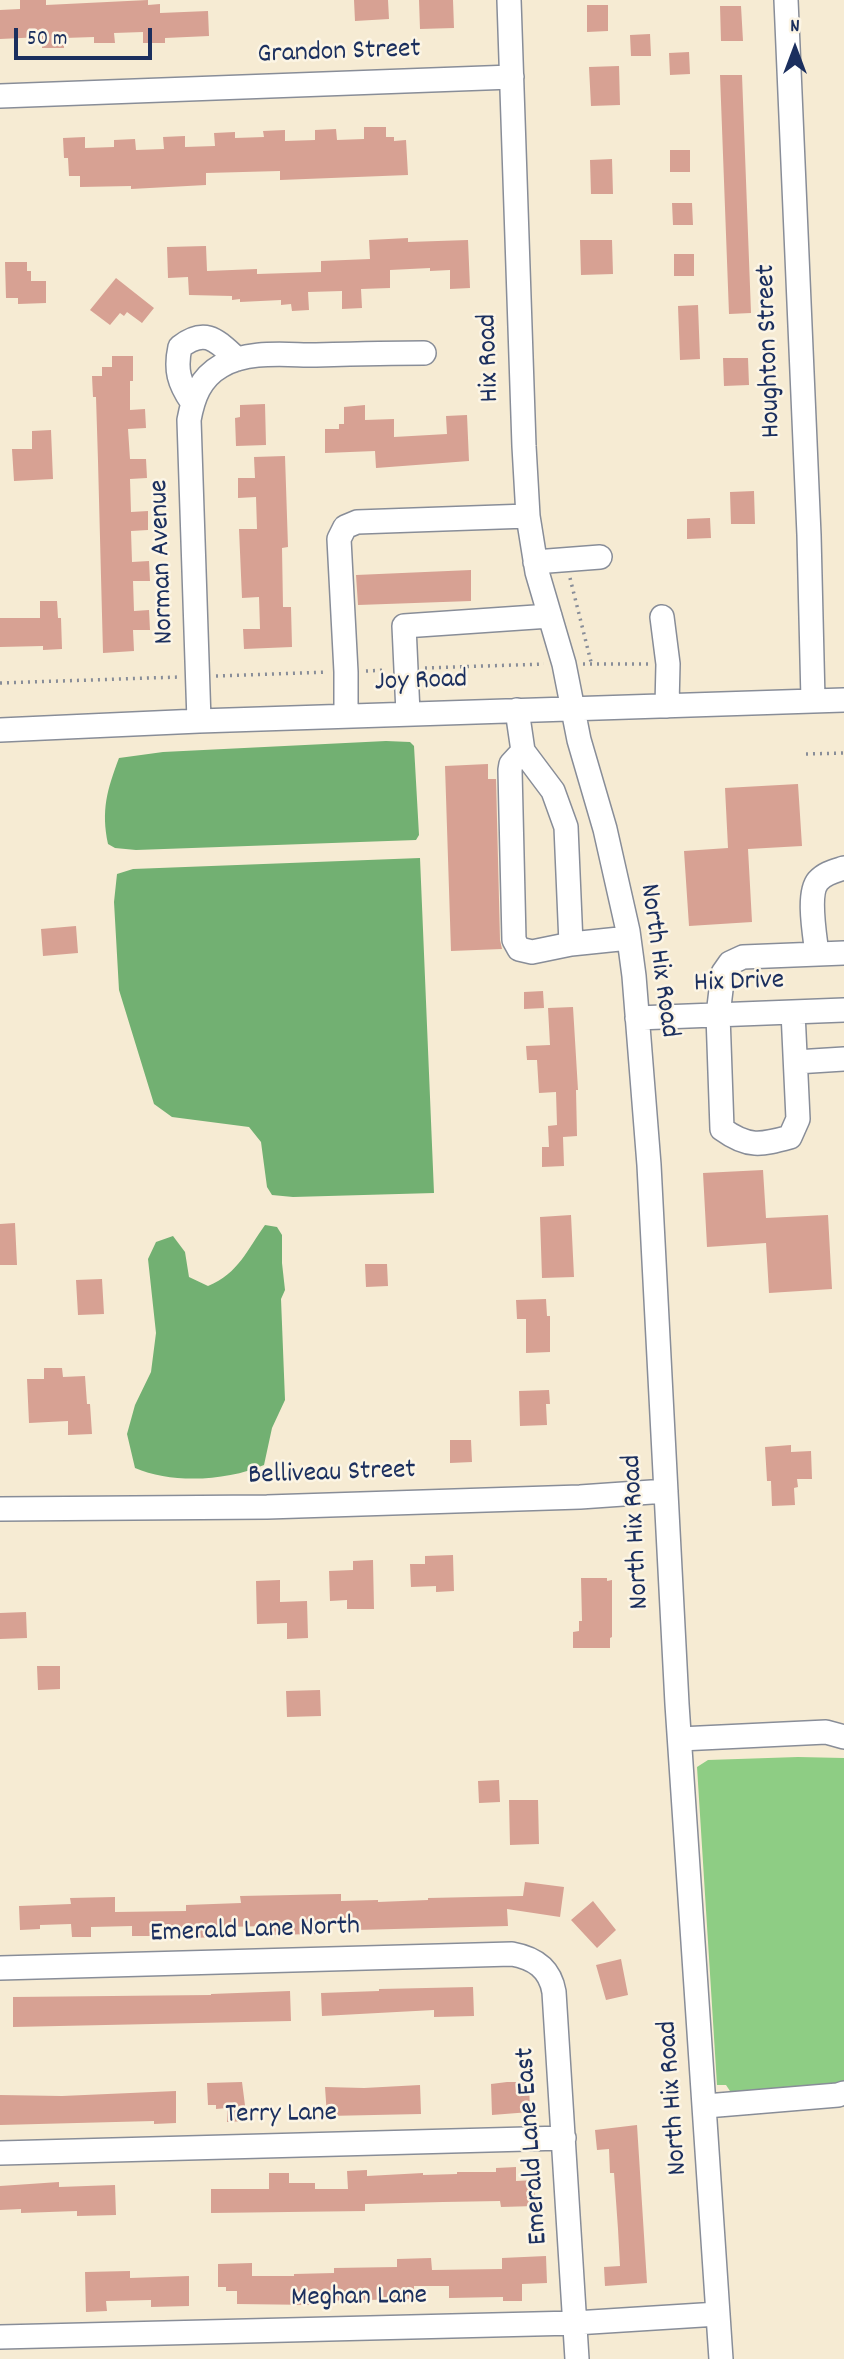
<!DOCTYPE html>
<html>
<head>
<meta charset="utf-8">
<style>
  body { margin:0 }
  #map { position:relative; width:844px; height:2359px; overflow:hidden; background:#f6ebd3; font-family:Dekko,sans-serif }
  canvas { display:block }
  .north { position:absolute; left:760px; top:14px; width:70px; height:70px; -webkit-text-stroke:5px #fcf5e5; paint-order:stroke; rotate:0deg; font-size:19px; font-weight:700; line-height:28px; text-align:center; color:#1b2f5e }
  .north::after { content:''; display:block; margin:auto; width:24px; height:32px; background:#1b2f5e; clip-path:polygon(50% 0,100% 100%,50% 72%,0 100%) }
  .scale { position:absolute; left:14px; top:28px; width:138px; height:32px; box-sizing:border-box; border:4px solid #1b2f5e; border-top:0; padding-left:9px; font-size:21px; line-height:24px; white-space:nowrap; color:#1b2f5e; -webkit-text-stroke:5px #fcf5e5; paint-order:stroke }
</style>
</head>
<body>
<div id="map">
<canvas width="844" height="2359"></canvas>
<div class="north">N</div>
<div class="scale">50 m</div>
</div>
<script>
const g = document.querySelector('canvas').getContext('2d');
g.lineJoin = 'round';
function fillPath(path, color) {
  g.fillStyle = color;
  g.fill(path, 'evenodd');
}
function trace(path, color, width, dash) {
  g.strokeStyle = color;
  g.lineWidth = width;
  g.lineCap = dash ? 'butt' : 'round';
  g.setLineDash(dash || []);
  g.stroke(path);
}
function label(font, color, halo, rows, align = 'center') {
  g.font = font + ' Dekko,sans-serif';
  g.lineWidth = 5;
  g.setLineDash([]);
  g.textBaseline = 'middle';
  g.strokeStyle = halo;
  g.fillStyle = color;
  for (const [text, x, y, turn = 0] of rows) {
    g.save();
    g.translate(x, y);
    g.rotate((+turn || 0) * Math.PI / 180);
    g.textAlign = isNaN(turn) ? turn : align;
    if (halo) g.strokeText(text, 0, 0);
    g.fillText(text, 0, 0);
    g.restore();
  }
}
const green = new Path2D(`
  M 798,1757 L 844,1758 L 844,2081 L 827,2089 L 734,2097 L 726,2085 L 717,2085 L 697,1767 L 708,1760 Z`);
const forest = new Path2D(`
  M 386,741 L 410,742 L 414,746 L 419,835 L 416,840 L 136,850 L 115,848 L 108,844 C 101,810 107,790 119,758 L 163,752 Z
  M 420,858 L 434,1193 L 293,1197 L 272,1195 L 267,1187 L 261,1142 L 249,1127 L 172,1117 L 154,1104 L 119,990 L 114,902 L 117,874 L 133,869 Z
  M 265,1225 L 277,1227 L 282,1235 L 282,1263 L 285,1290 L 281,1299 L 285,1400 L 272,1428 L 264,1465 C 227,1481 172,1484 135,1468 L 127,1434 L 135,1405 L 151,1372 L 156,1333 L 148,1259 L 156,1242 L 173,1236 L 185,1252 L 189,1277 L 208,1286 C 239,1273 247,1250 265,1225 Z`);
const building = new Path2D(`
  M 20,0 L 46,0 L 46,5 L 148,0 L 148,5 L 160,4 L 160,13 L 208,11 L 209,36 L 165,38 L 165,43 L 143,43 L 143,32 L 114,33 L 115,43 L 94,43 L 94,37 L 64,38 L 64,48 L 42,48 L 42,37 L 0,39 L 0,10 L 20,9 Z
  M 354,0 L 388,0 L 389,19 L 355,21 Z
  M 419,0 L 453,0 L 454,28 L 420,29 Z
  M 587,5 L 608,5 L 608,31 L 587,32 Z
  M 720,6 L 741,6 L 743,41 L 721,41 Z
  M 650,34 L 651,56 L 631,56 L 630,35 Z
  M 689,52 L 690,74 L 670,75 L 669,53 Z
  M 619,66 L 620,105 L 591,106 L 589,67 Z
  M 720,75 L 742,75 L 751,313 L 729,314 Z
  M 364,127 L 386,127 L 386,137 L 394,137 L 394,141 L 406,140 L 408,175 L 280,180 L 280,171 L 206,173 L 206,185 L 131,189 L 131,186 L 80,187 L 80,176 L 69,176 L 68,158 L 64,158 L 63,138 L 85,137 L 85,148 L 114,147 L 114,140 L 135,139 L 136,150 L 164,149 L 163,137 L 185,136 L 185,147 L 215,146 L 214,133 L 235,132 L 235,138 L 264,137 L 263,131 L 285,130 L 285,141 L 315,140 L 315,130 L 336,129 L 337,140 L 364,139 Z
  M 670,150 L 690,150 L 690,172 L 670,172 Z
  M 612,159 L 613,194 L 591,194 L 590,160 Z
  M 672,203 L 692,203 L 693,225 L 673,225 Z
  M 408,238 L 408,242 L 468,240 L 470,288 L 450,289 L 450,270 L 430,271 L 430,268 L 390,270 L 390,288 L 361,289 L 362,308 L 342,309 L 342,291 L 308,292 L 309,310 L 292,311 L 291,304 L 281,305 L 281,300 L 240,302 L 240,299 L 232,300 L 232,296 L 189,295 L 188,277 L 168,278 L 167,247 L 206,246 L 207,271 L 257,269 L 257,274 L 321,272 L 321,261 L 370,259 L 369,240 Z
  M 580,240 L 612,240 L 613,274 L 581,275 Z
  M 674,254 L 694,254 L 694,276 L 674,276 Z
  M 5,262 L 27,262 L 27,271 L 31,271 L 31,281 L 46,281 L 46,303 L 18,304 L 18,298 L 6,298 Z
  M 116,278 L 154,308 L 142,323 L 127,312 L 124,316 L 120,313 L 110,325 L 90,310 Z
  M 698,305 L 700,359 L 680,360 L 678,306 Z
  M 112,356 L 133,356 L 133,381 L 130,381 L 130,410 L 145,409 L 146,428 L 128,429 L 130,459 L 146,459 L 147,478 L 130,479 L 131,512 L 148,511 L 148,530 L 131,531 L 132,562 L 149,561 L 150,581 L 133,581 L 134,611 L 149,610 L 150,630 L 133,630 L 134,651 L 103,653 L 98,461 L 96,397 L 93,397 L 92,376 L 102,376 L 102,367 L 112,367 Z
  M 723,358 L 748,358 L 749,385 L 724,386 Z
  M 265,404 L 266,445 L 236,446 L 235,418 L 240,417 L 240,405 Z
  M 365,405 L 365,420 L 394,419 L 394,437 L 447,434 L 446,416 L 467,415 L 469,461 L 376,468 L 375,451 L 325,453 L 325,429 L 339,429 L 339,424 L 344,424 L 344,407 Z
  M 51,430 L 53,479 L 14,481 L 12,449 L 32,449 L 32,431 Z
  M 285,456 L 288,547 L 282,548 L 283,607 L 291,607 L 292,647 L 244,649 L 243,629 L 260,629 L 259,597 L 242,598 L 239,529 L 257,529 L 256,497 L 238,498 L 238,478 L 255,478 L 254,457 Z
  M 754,491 L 755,524 L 731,524 L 730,492 Z
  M 710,518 L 711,538 L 687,539 L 687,519 Z
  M 471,570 L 471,601 L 358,605 L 356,575 Z
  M 40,601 L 57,601 L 58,618 L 61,618 L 62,649 L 43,650 L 43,646 L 0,647 L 0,618 L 40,618 Z
  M 488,764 L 488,779 L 496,779 L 500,940 L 502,949 L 451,951 L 445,766 Z
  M 798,784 L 802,846 L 748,849 L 752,922 L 689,926 L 684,851 L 728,848 L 725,788 Z
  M 76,926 L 78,953 L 43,956 L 41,929 Z
  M 543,991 L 544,1008 L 524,1009 L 524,992 Z
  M 573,1007 L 578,1090 L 576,1090 L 577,1136 L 563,1137 L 564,1166 L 542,1167 L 542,1147 L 549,1147 L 548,1126 L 557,1125 L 556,1092 L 539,1093 L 537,1060 L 527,1060 L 526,1046 L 550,1045 L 548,1008 Z
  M 763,1170 L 766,1218 L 828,1215 L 832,1289 L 769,1293 L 766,1243 L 707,1247 L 703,1173 Z
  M 571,1215 L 574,1277 L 542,1278 L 540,1217 Z
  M 15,1223 L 17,1265 L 0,1265 L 0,1224 Z
  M 365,1264 L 387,1264 L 388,1286 L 366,1287 Z
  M 102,1279 L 104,1314 L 78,1315 L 76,1280 Z
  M 546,1299 L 547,1316 L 550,1316 L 550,1352 L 526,1353 L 526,1319 L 517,1319 L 516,1300 Z
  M 44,1368 L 62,1368 L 63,1377 L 85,1376 L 87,1404 L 90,1404 L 92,1434 L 68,1435 L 68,1421 L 29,1423 L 27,1379 L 44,1379 Z
  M 549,1390 L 550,1404 L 546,1404 L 547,1425 L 520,1426 L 519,1391 Z
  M 450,1440 L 471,1440 L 472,1462 L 450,1463 Z
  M 791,1445 L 791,1452 L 811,1451 L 812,1479 L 797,1479 L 798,1487 L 794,1488 L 795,1505 L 772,1506 L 771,1481 L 767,1481 L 765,1447 Z
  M 453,1555 L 454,1591 L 436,1592 L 436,1586 L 411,1587 L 410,1564 L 425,1564 L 425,1556 Z
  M 373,1560 L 374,1609 L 347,1609 L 347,1600 L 330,1601 L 329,1571 L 353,1570 L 353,1561 Z
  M 581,1578 L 607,1578 L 607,1581 L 612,1580 L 612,1637 L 610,1638 L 610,1648 L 573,1648 L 573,1632 L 579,1631 L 579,1621 L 582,1621 Z
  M 280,1580 L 280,1602 L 307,1601 L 308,1638 L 287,1639 L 287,1623 L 257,1624 L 256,1581 Z
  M 26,1612 L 27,1638 L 0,1639 L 0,1613 Z
  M 37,1666 L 60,1666 L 60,1689 L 38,1690 Z
  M 320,1690 L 321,1716 L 287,1717 L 286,1691 Z
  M 499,1780 L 500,1802 L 479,1803 L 478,1781 Z
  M 509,1800 L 538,1800 L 539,1844 L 510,1845 Z
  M 525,1882 L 564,1887 L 560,1917 L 507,1909 L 508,1926 L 356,1930 L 356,1923 L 317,1924 L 317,1934 L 266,1935 L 266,1926 L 225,1927 L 225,1937 L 187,1938 L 187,1931 L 152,1931 L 152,1936 L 132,1936 L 132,1926 L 91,1927 L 91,1937 L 72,1937 L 71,1924 L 40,1925 L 40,1929 L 20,1930 L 19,1906 L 71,1904 L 70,1898 L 115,1897 L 115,1912 L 186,1911 L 186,1905 L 241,1903 L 240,1896 L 341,1894 L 341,1901 L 378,1900 L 378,1902 L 428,1900 L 428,1898 L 523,1896 Z
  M 593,1901 L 616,1930 L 597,1948 L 571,1920 Z
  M 621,1959 L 628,1995 L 606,2000 L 596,1965 Z
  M 473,1987 L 474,2016 L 434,2017 L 434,2010 L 322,2016 L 321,1993 L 379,1991 L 379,1989 Z
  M 290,1991 L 291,2021 L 13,2027 L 13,1997 L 211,1995 L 211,1994 Z
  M 242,2082 L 247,2121 L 227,2122 L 227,2108 L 216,2109 L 216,2105 L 208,2105 L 207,2083 Z
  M 507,2082 L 529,2082 L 530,2112 L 492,2115 L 491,2084 Z
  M 420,2085 L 421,2114 L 327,2116 L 325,2087 L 364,2088 Z
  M 176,2091 L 176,2123 L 154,2124 L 154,2121 L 0,2125 L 0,2095 L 62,2096 Z
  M 637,2125 L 647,2283 L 605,2286 L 604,2267 L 620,2266 L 618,2229 L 614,2173 L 610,2173 L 609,2149 L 597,2150 L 595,2130 Z
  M 516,2167 L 516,2181 L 534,2180 L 535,2206 L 501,2207 L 500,2201 L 443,2202 L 365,2204 L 365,2211 L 211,2213 L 211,2189 L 269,2189 L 269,2173 L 289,2173 L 289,2183 L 315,2183 L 315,2189 L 348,2189 L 347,2171 L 367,2170 L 367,2176 L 423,2173 L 423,2175 L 457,2174 L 457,2172 L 496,2172 L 496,2168 Z
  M 59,2182 L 59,2187 L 115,2185 L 116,2215 L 77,2216 L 77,2211 L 21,2213 L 21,2209 L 0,2210 L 0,2186 Z
  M 546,2256 L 547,2283 L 522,2284 L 522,2301 L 503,2301 L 503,2297 L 449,2298 L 449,2286 L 414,2286 L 414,2299 L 317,2301 L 317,2305 L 237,2304 L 237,2291 L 226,2291 L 226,2287 L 218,2287 L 218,2264 L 252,2263 L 252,2276 L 294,2276 L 294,2274 L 334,2273 L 334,2268 L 397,2267 L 397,2259 L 431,2258 L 432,2270 L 502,2269 L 502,2258 Z
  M 130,2271 L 130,2278 L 189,2276 L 189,2306 L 151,2307 L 151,2300 L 106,2301 L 107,2311 L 86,2312 L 85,2272 Z`);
const path = new Path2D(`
  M 570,578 L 591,662
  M 583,664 L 649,664
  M 425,668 L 544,664
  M 366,671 L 386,670
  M 216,676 L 327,672
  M 0,683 L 180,677
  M 806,754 L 844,753`);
const minor = new Path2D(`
  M 509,0 L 524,446 L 528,516 L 537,572 L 564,664 L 579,740 L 605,829 L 628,931 L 634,976 L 649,1165 L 677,1704 L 721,2359
  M 786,0 L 809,535 L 813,700
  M 0,96 L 512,77
  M 192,402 C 179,383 175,370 180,347 C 206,327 217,341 237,359
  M 535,562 L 600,557
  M 662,617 L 668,664 L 667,706
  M 517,710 L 523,751 L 553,791 L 566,827 L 571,944 L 629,938
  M 408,713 L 404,626 L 550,616
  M 346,715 L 346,672 L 339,539 L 345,527 L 357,522 L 528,516
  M 199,721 L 189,420 C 193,398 200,378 221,366 C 248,350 285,355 316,355 C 352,354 388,353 424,353
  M 0,730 L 199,721 L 844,700
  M 523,751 L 511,764 L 510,770 L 514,940 L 519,949 L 532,952 L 571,944
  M 817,954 C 815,936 807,894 818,881 C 825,873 835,871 844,868
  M 793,1012 L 798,1119 L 790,1137 C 761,1145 748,1148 722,1129 L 718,1015 L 723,973 L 730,963 L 743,957 L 844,953
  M 637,1018 L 844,1010
  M 796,1062 L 844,1059
  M 0,1509 L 267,1507 L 580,1497 L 666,1491
  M 680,1739 L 826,1732 L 844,1737
  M 0,1968 L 512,1954 C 534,1958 550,1968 554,1992 L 577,2359
  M 706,2106 L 838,2095 L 844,2093
  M 0,2153 L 564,2138
  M 0,2337 L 575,2323 L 718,2314`);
const streetNames = [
  ["Grandon Street",339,54,-2],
  ["Houghton Street",771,351,-92],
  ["Hix Road",491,358,-92],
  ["Norman Avenue",164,562,-92],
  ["Joy Road",421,683,-2],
  ["North Hix Road",657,961,82],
  ["Hix Drive",739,984,-2],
  ["Belliveau Street",332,1475,-2],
  ["North Hix Road",638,1532,-93],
  ["Emerald Lane North",255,1932,-2],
  ["North Hix Road",675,2098,-94],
  ["Terry Lane",281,2116,-1],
  ["Emerald Lane East",534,2146,-94],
  ["Meghan Lane",359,2299,-1]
];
fillPath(green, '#8ecd84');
fillPath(forest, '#72b072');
fillPath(building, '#d7a193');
trace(minor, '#888d98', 26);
trace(path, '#888d98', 3.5, [2, 5]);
trace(minor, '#fff', 23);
label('28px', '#1b2f5e', '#fcf5e5', streetNames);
</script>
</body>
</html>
